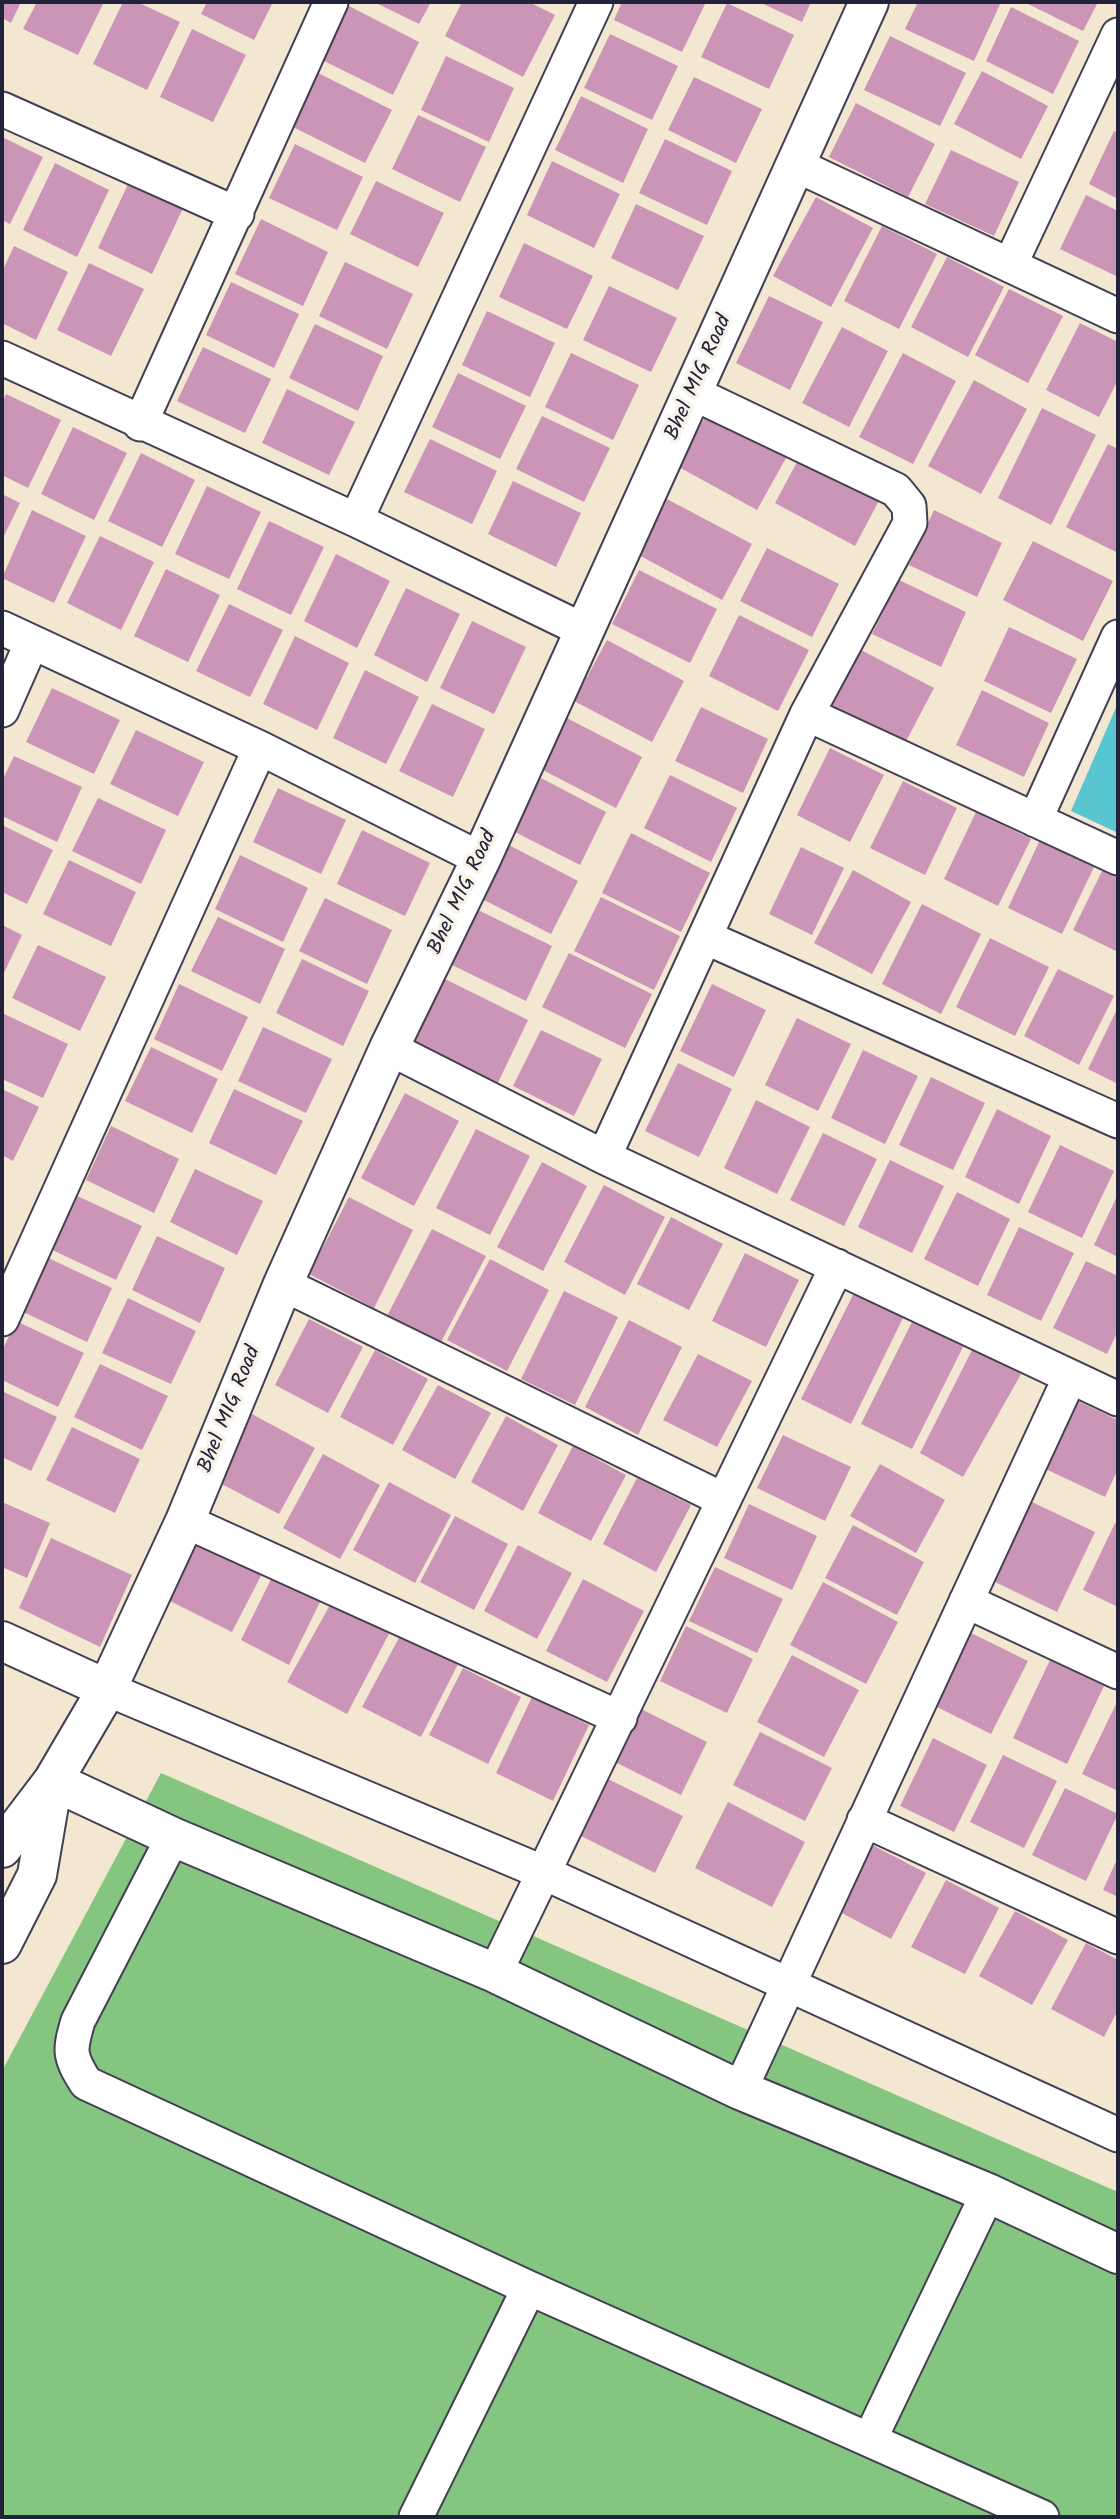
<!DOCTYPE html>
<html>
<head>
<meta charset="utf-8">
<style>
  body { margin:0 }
  #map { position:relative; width:1120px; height:2519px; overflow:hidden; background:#f4e7d2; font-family:Kalam,sans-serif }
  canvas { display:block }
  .frame { position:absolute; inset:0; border:4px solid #22223b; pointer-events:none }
</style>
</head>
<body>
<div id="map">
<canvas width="1120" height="2519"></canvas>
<div class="frame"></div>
</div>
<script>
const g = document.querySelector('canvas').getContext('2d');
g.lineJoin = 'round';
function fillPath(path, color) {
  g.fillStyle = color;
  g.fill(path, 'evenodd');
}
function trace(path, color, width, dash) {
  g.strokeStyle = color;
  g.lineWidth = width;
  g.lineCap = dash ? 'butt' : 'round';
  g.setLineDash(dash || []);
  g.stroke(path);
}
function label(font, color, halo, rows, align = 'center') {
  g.font = font + ' Kalam,sans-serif';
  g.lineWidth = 7;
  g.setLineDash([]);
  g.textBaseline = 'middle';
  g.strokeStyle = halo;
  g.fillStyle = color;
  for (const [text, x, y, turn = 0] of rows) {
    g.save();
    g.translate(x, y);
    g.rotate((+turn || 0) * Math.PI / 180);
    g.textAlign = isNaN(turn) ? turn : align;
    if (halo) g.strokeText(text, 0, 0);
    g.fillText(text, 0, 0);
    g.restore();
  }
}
const green = new Path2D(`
  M 161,1773 L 1118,2192 L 1118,2517 L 2,2517 L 2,2071 Z`);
const water = new Path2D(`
  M 1118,703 L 1118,833 L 1071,811 Z`);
const building = new Path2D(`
  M 2,2 L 21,2 L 11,23 L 2,18 Z
  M 37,2 L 104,2 L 78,55 L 23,29 Z
  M 123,2 L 137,2 L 180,22 L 147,90 L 93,64 Z
  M 207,2 L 273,2 L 254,40 L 201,14 Z
  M 374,2 L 431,2 L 419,24 Z
  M 462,2 L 529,2 L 555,15 L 523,77 L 445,36 Z
  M 622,2 L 706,2 L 682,52 L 614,20 Z
  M 759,2 L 811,2 L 802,22 Z
  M 918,2 L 1001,2 L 974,61 L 905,29 Z
  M 1024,2 L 1098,2 L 1083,31 Z
  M 727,3 L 794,35 L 769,89 L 701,57 Z
  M 347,5 L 419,42 L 393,95 L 320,59 Z
  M 1011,7 L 1079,41 L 1053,94 L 986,61 Z
  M 192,29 L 246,55 L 213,122 L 160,97 Z
  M 610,34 L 678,66 L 652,120 L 584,88 Z
  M 890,36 L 966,73 L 940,126 L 864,90 Z
  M 446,56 L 514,88 L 489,142 L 421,110 Z
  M 982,71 L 1048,106 L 1021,159 L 954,124 Z
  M 316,72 L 392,110 L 365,163 L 289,125 Z
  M 694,77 L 762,109 L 736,163 L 668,130 Z
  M 581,96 L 648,129 L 623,183 L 555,150 Z
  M 856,103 L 935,144 L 908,197 L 829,157 Z
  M 418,115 L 486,147 L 460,202 L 392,169 Z
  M 1114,131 L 1118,133 L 1118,199 L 1089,184 Z
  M 2,137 L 43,157 L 10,224 L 2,220 Z
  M 665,139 L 732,171 L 707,225 L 639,193 Z
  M 295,144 L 363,177 L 337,230 L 269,198 Z
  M 951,150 L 1019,182 L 994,236 L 925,204 Z
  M 552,161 L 620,194 L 594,248 L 527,215 Z
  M 55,163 L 109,190 L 77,257 L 23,230 Z
  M 130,180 L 184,206 L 152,274 L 98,248 Z
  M 376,181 L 444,213 L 418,267 L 350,234 Z
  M 1086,195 L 1118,211 L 1118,277 L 1060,249 Z
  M 816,197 L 873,228 L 831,307 L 773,276 Z
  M 636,204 L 704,236 L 678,290 L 611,258 Z
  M 261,219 L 328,252 L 303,306 L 235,274 Z
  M 882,226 L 937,254 L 899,329 L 844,301 Z
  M 524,243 L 593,276 L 567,329 L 499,297 Z
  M 14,246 L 68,272 L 36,340 L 2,323 L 2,272 Z
  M 947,257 L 1004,287 L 968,357 L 911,327 Z
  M 345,262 L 413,294 L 387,349 L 319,316 Z
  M 89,263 L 144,289 L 111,356 L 57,330 Z
  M 231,282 L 299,314 L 274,368 L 206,335 Z
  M 609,286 L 677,318 L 651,372 L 583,340 Z
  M 1009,289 L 1063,316 L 1028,383 L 975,355 Z
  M 769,296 L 823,322 L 790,390 L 736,363 Z
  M 487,311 L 555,343 L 530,397 L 462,365 Z
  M 1080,323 L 1118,342 L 1118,380 L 1099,417 L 1046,390 Z
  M 315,324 L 383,356 L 358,411 L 289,378 Z
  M 842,327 L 888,351 L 849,427 L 802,403 Z
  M 203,347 L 271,379 L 245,433 L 177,401 Z
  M 571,353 L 639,385 L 613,440 L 545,407 Z
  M 903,353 L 956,381 L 913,464 L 859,437 Z
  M 458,373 L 526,406 L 500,459 L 432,427 Z
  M 974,380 L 1027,409 L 981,494 L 928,466 Z
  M 287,389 L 355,422 L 329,475 L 262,443 Z
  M 6,394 L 61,420 L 28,488 L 2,475 L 2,404 Z
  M 1042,408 L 1096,435 L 1051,525 L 998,498 Z
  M 707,414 L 786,458 L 757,510 L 677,466 Z
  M 542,416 L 610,448 L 584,502 L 516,469 Z
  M 73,427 L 127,453 L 94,520 L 41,494 Z
  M 430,439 L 497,471 L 472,524 L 404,492 Z
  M 1108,444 L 1118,449 L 1116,552 L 1066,527 Z
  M 803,451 L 883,493 L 855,546 L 775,503 Z
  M 141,453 L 195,480 L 162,547 L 108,521 Z
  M 513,481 L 581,513 L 556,567 L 488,534 Z
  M 207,486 L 261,512 L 229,579 L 175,554 Z
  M 2,494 L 20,503 L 2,540 Z
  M 665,498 L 752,544 L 722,600 L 635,553 Z
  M 32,510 L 86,536 L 54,603 L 2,578 Z
  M 934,510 L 1002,543 L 977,597 L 909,565 Z
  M 269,521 L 324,547 L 291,615 L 237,589 Z
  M 100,536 L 154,562 L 121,630 L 67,603 Z
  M 1033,541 L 1113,581 L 1083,641 L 1003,600 Z
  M 767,548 L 839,584 L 812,637 L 740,601 Z
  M 336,554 L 390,581 L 357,648 L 304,621 Z
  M 166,569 L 220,595 L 188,662 L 134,636 Z
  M 639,570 L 717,609 L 690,663 L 612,624 Z
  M 899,580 L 966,612 L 941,667 L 872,634 Z
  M 406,588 L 460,614 L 427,682 L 374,655 Z
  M 229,604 L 283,630 L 250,697 L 196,671 Z
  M 739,615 L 809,650 L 778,711 L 709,676 Z
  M 472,621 L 526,647 L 494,714 L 440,688 Z
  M 1009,627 L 1077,659 L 1051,713 L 984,681 Z
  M 295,636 L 349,663 L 317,730 L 263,704 Z
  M 607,640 L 684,681 L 652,742 L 574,701 Z
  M 861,650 L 934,688 L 903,747 L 830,710 Z
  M 365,670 L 419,697 L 386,764 L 333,738 Z
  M 52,688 L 120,720 L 94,774 L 26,742 Z
  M 982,690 L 1049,723 L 1024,777 L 956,745 Z
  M 432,704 L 485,729 L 453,797 L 399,771 Z
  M 701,707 L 768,739 L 743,793 L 675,761 Z
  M 565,717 L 642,757 L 616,808 L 539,768 Z
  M 136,730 L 204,762 L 178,816 L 110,784 Z
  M 830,748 L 884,775 L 850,842 L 797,815 Z
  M 14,756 L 82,787 L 57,842 L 2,816 L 2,781 Z
  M 670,775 L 737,808 L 711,862 L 644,828 Z
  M 541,778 L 606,812 L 580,865 L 513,831 Z
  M 903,781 L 957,808 L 925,875 L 870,848 Z
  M 278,788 L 346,820 L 321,874 L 253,842 Z
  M 98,798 L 166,830 L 141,884 L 72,851 Z
  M 976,812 L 1031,839 L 998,906 L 944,879 Z
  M 2,825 L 53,850 L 27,904 L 2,892 Z
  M 362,830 L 430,863 L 405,916 L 337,884 Z
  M 631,833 L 710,873 L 681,932 L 602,893 Z
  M 1040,840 L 1094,867 L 1062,934 L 1008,908 Z
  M 509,845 L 578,881 L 551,934 L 482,899 Z
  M 801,847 L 844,868 L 812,935 L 769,914 Z
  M 240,855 L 308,888 L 283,942 L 215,909 Z
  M 69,860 L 136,892 L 111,946 L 43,914 Z
  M 1106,863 L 1118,869 L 1118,952 L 1073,930 Z
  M 853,870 L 911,902 L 872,974 L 814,943 Z
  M 601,897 L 680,936 L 654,990 L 574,951 Z
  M 325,898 L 392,930 L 367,984 L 299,951 Z
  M 922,904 L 981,934 L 941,1014 L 882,984 Z
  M 478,910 L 552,946 L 526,1001 L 452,965 Z
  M 218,917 L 285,949 L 260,1004 L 191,971 Z
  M 2,925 L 22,935 L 2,977 Z
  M 990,938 L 1049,967 L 1015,1036 L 956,1007 Z
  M 38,945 L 106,977 L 80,1031 L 12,998 Z
  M 569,953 L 652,994 L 625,1048 L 542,1007 Z
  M 302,959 L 369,991 L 343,1046 L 276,1013 Z
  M 1058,969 L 1114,996 L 1079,1065 L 1024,1036 Z
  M 445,979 L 528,1020 L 494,1091 L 410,1049 Z
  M 179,984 L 248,1017 L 222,1071 L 154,1039 Z
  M 712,984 L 766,1010 L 734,1077 L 680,1051 Z
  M 1118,1007 L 1118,1084 L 1088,1069 Z
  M 2,1013 L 68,1044 L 43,1098 L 2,1079 Z
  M 797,1018 L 851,1044 L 818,1111 L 765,1085 Z
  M 263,1027 L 332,1059 L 306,1113 L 238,1081 Z
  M 541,1030 L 602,1059 L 574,1116 L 513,1086 Z
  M 151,1047 L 218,1079 L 192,1133 L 125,1101 Z
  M 863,1050 L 918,1076 L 885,1144 L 831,1118 Z
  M 678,1063 L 732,1089 L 699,1157 L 645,1131 Z
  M 931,1077 L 985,1103 L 953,1170 L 899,1145 Z
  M 2,1089 L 39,1107 L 13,1161 L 2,1155 Z
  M 234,1089 L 303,1121 L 276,1175 L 209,1143 Z
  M 405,1093 L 459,1121 L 414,1206 L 361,1178 Z
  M 756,1100 L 810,1127 L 777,1194 L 724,1168 Z
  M 997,1109 L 1051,1136 L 1019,1204 L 965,1177 Z
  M 111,1126 L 179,1159 L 154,1213 L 86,1180 Z
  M 476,1129 L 530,1156 L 490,1235 L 436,1208 Z
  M 823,1133 L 877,1159 L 844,1226 L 790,1200 Z
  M 1060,1145 L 1114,1171 L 1082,1238 L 1028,1212 Z
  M 890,1160 L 944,1186 L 912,1253 L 858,1227 Z
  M 542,1162 L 587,1186 L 543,1271 L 497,1247 Z
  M 195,1169 L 263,1201 L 237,1255 L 170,1222 Z
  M 604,1185 L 665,1217 L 625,1295 L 564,1262 Z
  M 957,1192 L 1010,1219 L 978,1286 L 924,1259 Z
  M 73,1194 L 142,1226 L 116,1280 L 48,1248 Z
  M 1118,1194 L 1118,1257 L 1094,1245 Z
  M 349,1197 L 413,1230 L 374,1308 L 309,1274 Z
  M 671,1217 L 723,1244 L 689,1310 L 637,1284 Z
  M 1019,1227 L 1074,1253 L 1041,1321 L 987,1295 Z
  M 432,1229 L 486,1256 L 440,1344 L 387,1316 Z
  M 157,1236 L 225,1268 L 200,1323 L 132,1290 Z
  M 745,1253 L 799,1280 L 766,1347 L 712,1321 Z
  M 44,1256 L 112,1288 L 87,1342 L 19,1310 Z
  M 490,1259 L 549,1290 L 507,1371 L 447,1340 Z
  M 1086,1261 L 1118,1276 L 1118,1331 L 1107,1354 L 1053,1328 Z
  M 564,1291 L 618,1317 L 575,1405 L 521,1379 Z
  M 854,1293 L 903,1318 L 851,1424 L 801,1399 Z
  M 128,1298 L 196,1331 L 171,1384 L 102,1353 Z
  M 914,1318 L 965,1343 L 912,1449 L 861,1424 Z
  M 309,1319 L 363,1347 L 328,1413 L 275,1385 Z
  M 629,1320 L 682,1347 L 638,1435 L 585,1407 Z
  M 16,1321 L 84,1353 L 58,1407 L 2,1380 L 2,1351 Z
  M 973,1348 L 1021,1374 L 963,1477 L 920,1453 Z
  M 375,1350 L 428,1379 L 393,1445 L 340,1417 Z
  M 698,1354 L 752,1381 L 717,1447 L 663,1420 Z
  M 100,1364 L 168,1396 L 142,1450 L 74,1417 Z
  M 438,1385 L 491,1413 L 455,1479 L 402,1450 Z
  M 2,1391 L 57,1417 L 31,1471 L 2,1457 Z
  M 1067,1396 L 1118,1420 L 1118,1469 L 1105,1497 L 1035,1464 Z
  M 250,1413 L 315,1448 L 279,1514 L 214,1480 Z
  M 506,1416 L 558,1445 L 523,1511 L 471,1482 Z
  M 72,1427 L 140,1459 L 115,1513 L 46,1480 Z
  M 783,1435 L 851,1467 L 825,1521 L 757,1488 Z
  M 573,1446 L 626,1475 L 591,1541 L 538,1513 Z
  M 323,1454 L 380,1485 L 340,1559 L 283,1528 Z
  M 880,1464 L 945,1500 L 916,1553 L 850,1516 Z
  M 637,1478 L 691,1505 L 656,1572 L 603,1544 Z
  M 389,1482 L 451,1515 L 415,1583 L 353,1550 Z
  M 1030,1501 L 1095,1532 L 1057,1612 L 991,1580 Z
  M 2,1502 L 50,1523 L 27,1578 L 2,1567 Z
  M 749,1504 L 817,1536 L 792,1590 L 724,1558 Z
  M 455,1516 L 508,1544 L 474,1610 L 420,1582 Z
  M 1115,1523 L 1118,1524 L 1118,1607 L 1083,1590 Z
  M 853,1525 L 924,1562 L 897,1615 L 825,1578 Z
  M 192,1528 L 266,1566 L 232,1632 L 158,1595 Z
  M 51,1538 L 132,1575 L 100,1647 L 19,1608 Z
  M 518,1545 L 572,1573 L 537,1639 L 484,1611 Z
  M 715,1567 L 783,1599 L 757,1653 L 689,1621 Z
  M 274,1573 L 322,1598 L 289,1665 L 241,1640 Z
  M 583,1579 L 644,1611 L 607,1682 L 546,1651 Z
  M 823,1582 L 898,1622 L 866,1684 L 790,1645 Z
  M 335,1596 L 392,1628 L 347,1714 L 287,1682 Z
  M 686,1626 L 753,1659 L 727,1713 L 660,1681 Z
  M 963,1629 L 1028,1661 L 991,1734 L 927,1702 Z
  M 401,1634 L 458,1664 L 421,1737 L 362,1707 Z
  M 792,1655 L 859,1690 L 824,1757 L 757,1722 Z
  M 1050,1660 L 1104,1686 L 1067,1764 L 1013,1738 Z
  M 463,1668 L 521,1697 L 488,1764 L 429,1735 Z
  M 532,1697 L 589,1725 L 553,1801 L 496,1773 Z
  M 1118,1700 L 1118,1791 L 1082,1774 Z
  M 639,1708 L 707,1742 L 681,1795 L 613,1761 Z
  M 760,1732 L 832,1768 L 805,1821 L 733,1785 Z
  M 933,1738 L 987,1765 L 954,1832 L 900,1806 Z
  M 1003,1755 L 1057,1781 L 1024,1848 L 970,1822 Z
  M 606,1778 L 683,1816 L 655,1873 L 579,1835 Z
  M 1065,1788 L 1118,1814 L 1086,1881 L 1032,1855 Z
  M 728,1802 L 805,1842 L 772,1907 L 695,1868 Z
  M 872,1845 L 926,1873 L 891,1939 L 838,1911 Z
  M 1118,1857 L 1118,1897 L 1103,1890 Z
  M 946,1880 L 999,1908 L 965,1974 L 911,1947 Z
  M 1015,1911 L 1068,1940 L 1032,2005 L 979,1976 Z
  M 1086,1943 L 1118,1960 L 1118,2010 L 1104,2037 L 1051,2009 Z`);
const minor = new Path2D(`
  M 2,109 L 237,214
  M 796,165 L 1118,316
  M 1010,265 L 1118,35
  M 2,358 L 356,520 L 583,630
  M 140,424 L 331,2
  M 356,520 L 596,2
  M 2,628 L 260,748 L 481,859
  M 2,710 L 32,642
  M 807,714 L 1118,858
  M 1035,820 L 1118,637
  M 705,937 L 1118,1121
  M 389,1048 L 604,1157 L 1118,1399
  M 604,1157 L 807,714 L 910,523 L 909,506 L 896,490 L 693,393
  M 283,1284 L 724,1500
  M 2,1319 L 260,748
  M 185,1521 L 620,1718
  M 966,1601 L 1118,1672
  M 107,1689 L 542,1872 L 1118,2135
  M 864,1820 L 1118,1937
  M 173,1837 L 78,2021 C 69,2051 69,2056 86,2083 L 529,2288 L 1042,2517
  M 495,1973 L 837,1266
  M 740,2090 L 1070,1377
  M 870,2439 L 988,2193
  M 416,2517 L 529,2288`);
const tertiary = new Path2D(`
  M 2,1641 L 107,1689
  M 53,1781 L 173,1837 L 495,1973 L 740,2090 L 988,2193 L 1118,2254
  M 2,1848 L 53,1781 L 107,1689 L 185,1521 L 283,1284 L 389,1048 L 481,859 L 869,2
  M 2,1944 L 37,1875 L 52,1787`);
const streetNames = [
  ["Bhel MIG Road",700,378,-66],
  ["Bhel MIG Road",464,893,-65],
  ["Bhel MIG Road",231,1410,-68]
];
fillPath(green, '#84c67f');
fillPath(water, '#59c5d1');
fillPath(building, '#ca95b7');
trace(minor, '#424052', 37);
trace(tertiary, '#424052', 42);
trace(minor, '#fff', 33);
trace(tertiary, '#fff', 38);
label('21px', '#22223b', '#f7f3e8', streetNames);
</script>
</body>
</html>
